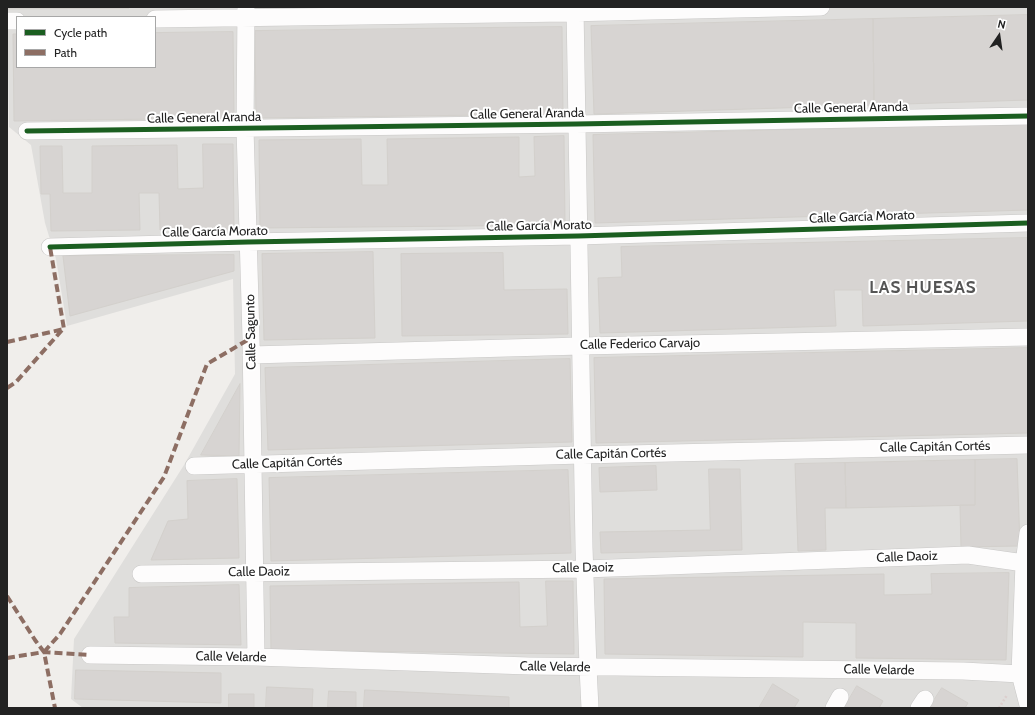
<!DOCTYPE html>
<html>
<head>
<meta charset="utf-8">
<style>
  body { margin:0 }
  #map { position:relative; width:1035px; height:715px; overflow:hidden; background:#f0eeeb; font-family:Cabin,sans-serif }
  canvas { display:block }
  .frame { position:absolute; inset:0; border:8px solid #222; pointer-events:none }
  .legend { position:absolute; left:16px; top:16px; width:140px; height:52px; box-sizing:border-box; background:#fff; border:1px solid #a7a7a7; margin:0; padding:5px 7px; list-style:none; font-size:12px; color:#222 }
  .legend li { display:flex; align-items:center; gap:8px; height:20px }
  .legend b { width:20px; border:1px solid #a7a7a7 }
  .north { position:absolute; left:979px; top:16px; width:40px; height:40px; -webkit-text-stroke:3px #fff; paint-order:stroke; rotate:13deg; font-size:11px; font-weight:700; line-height:16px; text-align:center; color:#222 }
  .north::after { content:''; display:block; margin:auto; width:14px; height:18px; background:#222; clip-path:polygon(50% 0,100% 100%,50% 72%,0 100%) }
</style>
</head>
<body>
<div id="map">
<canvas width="1035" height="715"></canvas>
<div class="frame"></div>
<ul class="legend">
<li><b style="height:5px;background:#1b5e20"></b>Cycle path</li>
<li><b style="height:5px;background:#8d6e63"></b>Path</li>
</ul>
<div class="north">N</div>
</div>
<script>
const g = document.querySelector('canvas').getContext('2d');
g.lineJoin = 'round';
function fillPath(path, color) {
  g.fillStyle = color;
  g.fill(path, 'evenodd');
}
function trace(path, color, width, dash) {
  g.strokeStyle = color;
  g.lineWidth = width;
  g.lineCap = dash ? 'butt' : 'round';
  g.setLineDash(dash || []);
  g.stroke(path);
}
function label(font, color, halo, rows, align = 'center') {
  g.font = font + ' Cabin,sans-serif';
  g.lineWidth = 4;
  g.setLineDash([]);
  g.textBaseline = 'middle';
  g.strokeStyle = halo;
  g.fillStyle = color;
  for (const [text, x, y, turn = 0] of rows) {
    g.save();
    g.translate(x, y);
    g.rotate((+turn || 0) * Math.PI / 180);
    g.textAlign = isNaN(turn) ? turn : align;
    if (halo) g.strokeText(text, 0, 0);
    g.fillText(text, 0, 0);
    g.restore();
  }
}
const residential = new Path2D(`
  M 7,7 L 1028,7 L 1028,708 L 83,708 L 71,699 L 74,639 L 184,465 L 235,374 L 233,279 L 67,326 L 56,259 L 45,223 L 31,145 L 9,127 ZM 17,17 L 155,17 L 155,67 L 17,67 Z`);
const building = new Path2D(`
  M 7,7 L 129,7 L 129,8 L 7,9 Z
  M 1028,15 L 1028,100 L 874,105 L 873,19 Z
  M 873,19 L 874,105 L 594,114 L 591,26 Z
  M 562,27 L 563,114 L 256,118 L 255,31 Z
  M 233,32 L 234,118 L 14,121 L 13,34 L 17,34 L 17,67 L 155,67 L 155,33 Z
  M 1028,124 L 1028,210 L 595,223 L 593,135 Z
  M 564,136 L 565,225 L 260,228 L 259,140 L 361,139 L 362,185 L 388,185 L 387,139 L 519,137 L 519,177 L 535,176 L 534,137 Z
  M 203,144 L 233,144 L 234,229 L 160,230 L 159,193 L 139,193 L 140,230 L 51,231 L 50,194 L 41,194 L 40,146 L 62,146 L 63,193 L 92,193 L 92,146 L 177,145 L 178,189 L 203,188 Z
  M 1028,238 L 1028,321 L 863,326 L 862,290 L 834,290 L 836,326 L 600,333 L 598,278 L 622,277 L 621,247 Z
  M 373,252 L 375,338 L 264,340 L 262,254 Z
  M 503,253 L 504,290 L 567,289 L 568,334 L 402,336 L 401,254 Z
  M 234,255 L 234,271 L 70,316 L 63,256 Z
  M 1028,348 L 1028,433 L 596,443 L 594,358 Z
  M 570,359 L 572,442 L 268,450 L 265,368 Z
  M 240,384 L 239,456 L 201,455 Z
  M 1017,459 L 1020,546 L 961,547 L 960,505 L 975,505 L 975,460 Z
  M 975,460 L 975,505 L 846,508 L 845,463 Z
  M 845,463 L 846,508 L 825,508 L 826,550 L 798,551 L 795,464 Z
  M 656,466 L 657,490 L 600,492 L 599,468 Z
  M 709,469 L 740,469 L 742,550 L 601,553 L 600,532 L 710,530 Z
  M 568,470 L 571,553 L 271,561 L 269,478 Z
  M 237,479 L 239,558 L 151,560 L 168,521 L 188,519 L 187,481 Z
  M 1009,573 L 1006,660 L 856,658 L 856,623 L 803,622 L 803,657 L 605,654 L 604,579 L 884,574 L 884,595 L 932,594 L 931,574 Z
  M 546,581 L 573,581 L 574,654 L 271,650 L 270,586 L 519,582 L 520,627 L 547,626 Z
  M 239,585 L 241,645 L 115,643 L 114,617 L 129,617 L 129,588 Z
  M 76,670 L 221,673 L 221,703 L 75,699 Z
  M 773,684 L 799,700 L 794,708 L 759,708 Z
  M 857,686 L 883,701 L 879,708 L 844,708 Z
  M 267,687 L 313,689 L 312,708 L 266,708 Z
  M 942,688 L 968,703 L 965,708 L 929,708 Z
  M 365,690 L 509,697 L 509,708 L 364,708 Z
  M 329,691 L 356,692 L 356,708 L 328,707 Z
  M 229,694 L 254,694 L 254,708 L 229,708 Z`);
const path = new Path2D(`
  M 999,708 L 1007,695`);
const minor = new Path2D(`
  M 246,7 L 245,128 L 251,338 L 256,657
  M 575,7 L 584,547 L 588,667 L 590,708
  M 155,19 L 567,13 L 821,7
  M 7,21 L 17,21
  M 27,131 L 576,124 L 1028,116
  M 50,247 L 248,242 L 578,236 L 1028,223
  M 251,355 L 581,346 L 1028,337
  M 194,466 L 582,455 L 1028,445
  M 1028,533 L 1024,563 L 1020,674 L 1028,705
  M 141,574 L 585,569 L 968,555 L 1024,563
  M 90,655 L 256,657 L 529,666 L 963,671 L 1020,674
  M 834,708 L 840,697
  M 919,708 L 925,699`);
const quiet = new Path2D(`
  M 7,342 L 64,329 L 50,247
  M 7,388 L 16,382 L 63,329
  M 7,596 L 35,640 L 44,652 L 55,708
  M 44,652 L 60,634 L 164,477 L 207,364 L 251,338
  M 7,658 L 44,652 L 90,655`);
const cycleway = new Path2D(`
  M 27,131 L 576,124 L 1028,116
  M 50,247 L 248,242 L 578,236 L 1028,223`);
const streetNames = [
  ["Calle General Aranda",851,108,-1],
  ["Calle General Aranda",527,114,-1],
  ["Calle General Aranda",204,118,-1],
  ["Calle García Morato",862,217,-2],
  ["Calle García Morato",539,226,-1],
  ["Calle García Morato",215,232,-1],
  ["Calle Sagunto",251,332,-91],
  ["Calle Federico Carvajo",640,344,-1],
  ["Calle Capitán Cortés",935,447,-1],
  ["Calle Capitán Cortés",611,454,-1],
  ["Calle Capitán Cortés",287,463,-2],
  ["Calle Daoiz",907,557,-2],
  ["Calle Daoiz",583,568,-1],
  ["Calle Daoiz",259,572,-1],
  ["Calle Velarde",231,657,1],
  ["Calle Velarde",555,667,1],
  ["Calle Velarde",879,670,1]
];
const districtNames = [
  ["LAS HUESAS",923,288]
];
fillPath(residential, '#dfdedc');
fillPath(building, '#d7d4d2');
trace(building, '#d3d0cc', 1);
trace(minor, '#c9c8c7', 18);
trace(path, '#dccecd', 2.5, [2, 2]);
trace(minor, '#fdfcfc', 17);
trace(quiet, '#8d6e63', 4, [8, 4]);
trace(cycleway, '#1b5e20', 5);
label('13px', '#222', '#fff', streetNames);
g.letterSpacing = '1px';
label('bold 17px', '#555', '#fff', districtNames);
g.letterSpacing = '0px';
</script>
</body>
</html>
